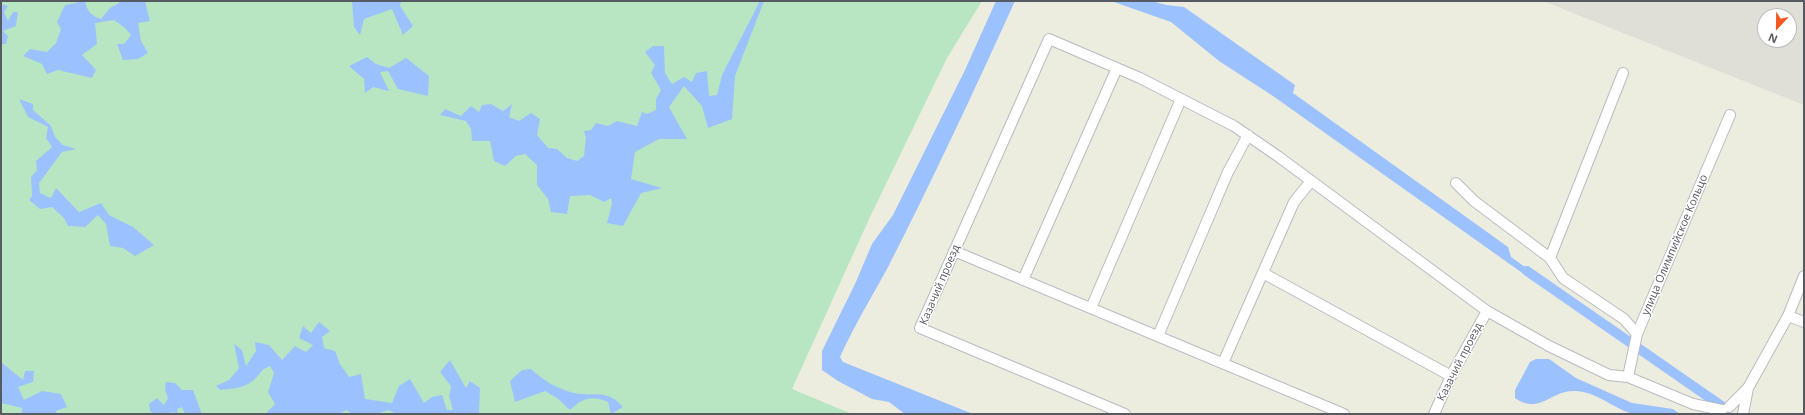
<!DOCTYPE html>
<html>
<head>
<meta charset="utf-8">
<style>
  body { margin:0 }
  #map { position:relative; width:1805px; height:415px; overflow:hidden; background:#ececdf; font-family:"Open Sans",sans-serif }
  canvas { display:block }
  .frame { position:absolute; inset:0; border:2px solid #585a61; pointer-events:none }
  .north { position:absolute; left:1757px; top:8px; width:40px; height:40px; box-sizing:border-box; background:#fff; border:1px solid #bcbdc0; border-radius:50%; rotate:202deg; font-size:11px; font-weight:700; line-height:16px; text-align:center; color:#585a61 }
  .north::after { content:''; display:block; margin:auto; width:14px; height:18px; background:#f2581f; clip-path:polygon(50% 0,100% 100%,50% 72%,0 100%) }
</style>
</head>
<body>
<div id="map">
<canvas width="1805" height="415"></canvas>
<div class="frame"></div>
<div class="north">N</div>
</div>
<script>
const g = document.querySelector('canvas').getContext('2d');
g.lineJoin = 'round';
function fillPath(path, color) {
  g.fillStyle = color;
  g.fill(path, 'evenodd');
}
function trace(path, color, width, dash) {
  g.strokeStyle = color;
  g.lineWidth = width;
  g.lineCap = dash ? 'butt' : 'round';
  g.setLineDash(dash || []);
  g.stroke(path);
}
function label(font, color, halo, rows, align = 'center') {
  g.font = font + ' "Open Sans",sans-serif';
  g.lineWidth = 3;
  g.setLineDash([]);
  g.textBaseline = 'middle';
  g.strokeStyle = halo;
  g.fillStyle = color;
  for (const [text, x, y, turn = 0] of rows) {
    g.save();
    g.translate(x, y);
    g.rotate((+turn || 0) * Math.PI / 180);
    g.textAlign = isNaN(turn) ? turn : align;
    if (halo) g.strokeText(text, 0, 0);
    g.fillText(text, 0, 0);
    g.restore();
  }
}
const industrial = new Path2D(`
  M 1543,1 L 1804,1 L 1804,105 ZM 1765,16 L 1789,16 L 1789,40 L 1765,40 Z`);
const green = new Path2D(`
  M 1,1 L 982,1 L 947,58 L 870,217 L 792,389 L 852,414 L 1,414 Z`);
const water = new Path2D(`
  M 77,1 L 85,1 C 87,11 91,16 101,19 L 110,8 L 119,3 L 119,1 L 145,1 L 150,21 L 138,23 L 141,41 L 148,53 L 138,59 L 123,60 L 117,44 L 124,44 L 131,35 L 125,28 L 114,20 L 95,23 L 97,44 L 82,55 L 96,70 L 92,78 L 58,70 L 47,74 L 42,64 L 23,56 L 30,49 L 47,52 L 56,43 L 61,29 L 57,22 L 65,5 L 77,3 Z
  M 401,1 L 400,6 L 413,26 L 403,35 L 392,9 L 364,19 L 360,35 L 354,27 L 352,1 Z
  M 760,1 L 764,1 L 735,76 L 732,119 L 708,128 L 702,106 L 684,86 L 669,107 L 687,139 L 659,139 L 635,152 L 631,179 L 662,188 L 641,193 L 623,226 L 607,223 L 612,203 L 611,198 L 604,202 L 590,195 L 570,196 L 567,214 L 551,212 L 548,199 L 537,185 L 537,165 L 525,154 L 516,156 L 505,166 L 494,161 L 490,141 L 472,141 L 471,129 L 466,121 L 440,115 L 445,109 L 461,116 L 471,106 L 479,112 L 482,105 L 491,104 L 503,111 L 512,104 L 509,117 L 519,121 L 531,113 L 540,119 L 537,135 L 548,148 L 557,149 L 567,158 L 577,161 L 584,156 L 586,137 L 584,131 L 591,130 L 596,123 L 608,126 L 617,121 L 637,126 L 642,112 L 647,114 L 656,110 L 656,99 L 661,90 L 651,73 L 655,65 L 645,52 L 653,46 L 664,46 L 665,73 L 672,84 L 684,77 L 692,82 L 696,73 L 707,71 L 709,96 L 717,95 L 722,75 Z
  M 996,1 L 1015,1 C 974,91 932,181 887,269 C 871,298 854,326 840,357 L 843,362 L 973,414 L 905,414 L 889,402 L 872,399 L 838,381 L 822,370 L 822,351 L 855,284 L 872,244 L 893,215 L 965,70 Z
  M 1111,1 L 1152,1 L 1166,5 L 1184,7 L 1295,85 L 1293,93 L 1508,247 L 1511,257 L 1539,277 L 1535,282 L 1273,96 L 1219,61 L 1171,22 Z
  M 1,4 L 8,6 L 4,12 L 8,21 L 13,12 L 18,12 L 16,26 L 3,31 L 8,36 L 6,44 L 1,44 Z
  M 367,57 L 376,64 L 389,68 L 406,58 L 429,76 L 428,96 L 398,89 L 388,71 L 380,72 L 389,91 L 373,87 L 365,93 L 364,79 L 349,66 Z
  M 19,99 L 33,104 L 33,110 L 51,126 L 55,137 L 63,145 L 76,149 L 62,152 L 39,183 L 40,193 L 51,198 L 56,188 L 79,212 L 101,203 L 109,215 L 133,227 L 154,245 L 135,256 L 123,248 L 110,246 L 106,224 L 98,215 L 85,227 L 68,226 L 64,218 L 52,207 L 40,209 L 29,200 L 32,196 L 31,177 L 37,170 L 36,161 L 52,147 L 46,138 L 48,127 L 28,117 Z
  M 319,322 L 330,331 L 322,337 L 324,348 L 335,351 L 340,364 L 349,377 L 361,374 L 365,399 L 392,403 L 399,386 L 410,379 L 424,403 L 432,397 L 442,395 L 447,410 L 453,410 L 449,396 L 451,386 L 440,372 L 450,360 L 466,388 L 470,381 L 480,388 L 479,414 L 397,414 L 388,410 L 377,414 L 351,414 L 347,410 L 339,414 L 265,414 L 275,404 L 268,392 L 274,373 L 270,366 C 259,371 263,371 256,378 C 247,388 232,389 220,390 L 216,386 L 229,380 L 239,368 L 234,344 L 242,350 L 246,366 L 256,351 L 255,342 L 269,345 L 282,360 L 295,346 L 306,352 L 313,345 L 299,338 L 303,326 L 311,333 Z
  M 1536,359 L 1549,359 L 1576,378 L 1632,403 L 1673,409 L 1680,414 L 1633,414 C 1612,408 1595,390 1573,391 C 1551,391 1539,415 1515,398 L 1515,390 L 1530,362 Z
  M 1,362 L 23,380 L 25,371 L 34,371 L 33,382 L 18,387 L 24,400 L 42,391 L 61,394 L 67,407 L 56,411 L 57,414 L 21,414 L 22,408 L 1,403 L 1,389 L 3,387 L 1,385 Z
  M 531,369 C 543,380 557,389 574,393 C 596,397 606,388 623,407 L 611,414 L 608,402 C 592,395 582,398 570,410 L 557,398 L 545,391 L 515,402 L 510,381 L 522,370 Z
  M 166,382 L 175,383 L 182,390 L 193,390 L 202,414 L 185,414 L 182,407 L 177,409 L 178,414 L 172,412 L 171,414 L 155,414 L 150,411 L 149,404 L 157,398 L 164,405 L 168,398 L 165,390 Z`);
const canal = new Path2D(`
  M 1527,271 L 1726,409`);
const minor = new Path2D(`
  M 1456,183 L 1474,201 L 1550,258 L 1563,278 L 1624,319 L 1637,334
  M 954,251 L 1344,414
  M 1550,258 L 1623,73
  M 1263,273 L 1451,376
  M 1023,280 L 1117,68
  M 1091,308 L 1181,99
  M 1788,316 L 1804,322
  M 1158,336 L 1228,172 L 1248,135
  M 1223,363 L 1294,202 L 1311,181
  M 1628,377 L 1637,334 L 1730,115
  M 1748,388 L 1788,316 L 1804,276
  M 1729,407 L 1748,388 L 1743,414
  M 1125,414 L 920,328 L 1049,39 L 1140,78 L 1234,126 L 1279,157 L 1487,311 L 1549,346 L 1609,375 L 1628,377 L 1693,404 L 1722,410
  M 1434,414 L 1451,376 L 1487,311`);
const streetNames = [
  ["улица Олимпийское Кольцо",1675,245,-67],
  ["Казачий проезд",940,285,-67],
  ["Казачий проезд",1460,362,-63]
];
fillPath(industrial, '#dfded7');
fillPath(green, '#b9e6c2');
fillPath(water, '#9cc1ff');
trace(canal, '#9cc1ff', 10);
trace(minor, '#babbc2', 12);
trace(minor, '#fff', 10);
label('11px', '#585a61', '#fff', streetNames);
</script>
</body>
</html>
